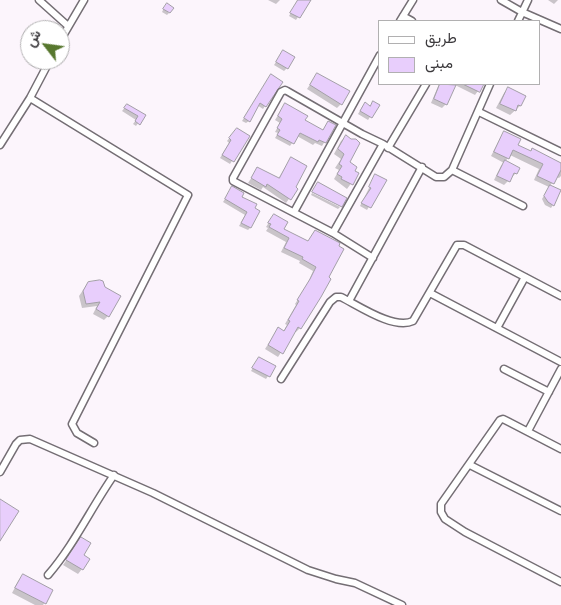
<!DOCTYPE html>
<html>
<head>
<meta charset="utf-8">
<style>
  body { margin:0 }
  #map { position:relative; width:561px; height:605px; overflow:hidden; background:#fcf5fc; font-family:"Space Grotesk",Vazirmatn,sans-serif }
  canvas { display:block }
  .legend { position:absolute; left:378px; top:20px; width:162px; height:65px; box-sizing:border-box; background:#fff; border:1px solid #b1b0b1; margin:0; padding:6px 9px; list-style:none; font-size:15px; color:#3c3a3d }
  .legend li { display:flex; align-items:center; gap:10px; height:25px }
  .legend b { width:25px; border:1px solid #b1b0b1 }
  .north { position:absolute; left:20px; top:20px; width:50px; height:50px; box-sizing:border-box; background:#fff; border:1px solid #b1b0b1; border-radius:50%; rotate:300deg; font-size:14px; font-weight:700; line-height:20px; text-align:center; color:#3c3a3d }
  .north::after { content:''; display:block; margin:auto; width:18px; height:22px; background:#57772e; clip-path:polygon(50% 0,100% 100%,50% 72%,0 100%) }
</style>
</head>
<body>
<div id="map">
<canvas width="561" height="605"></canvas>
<ul class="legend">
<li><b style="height:6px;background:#fff"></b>طريق</li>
<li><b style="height:14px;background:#e8cefc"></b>مبنى</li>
</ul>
<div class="north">ش</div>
</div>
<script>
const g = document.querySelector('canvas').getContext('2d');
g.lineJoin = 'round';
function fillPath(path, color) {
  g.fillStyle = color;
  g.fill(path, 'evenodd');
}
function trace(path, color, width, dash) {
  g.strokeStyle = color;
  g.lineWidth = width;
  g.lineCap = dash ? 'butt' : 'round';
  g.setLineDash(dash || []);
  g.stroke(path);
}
const shadow = new Path2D(`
  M 268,0 L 280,0 L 276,4 Z
  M 298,0 L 309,0 L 296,20 L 289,16 Z
  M 548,0 L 558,0 L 554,4 Z
  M 164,8 L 169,13 L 167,15 L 162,12 Z
  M 283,51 L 287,68 L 284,71 L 274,65 Z
  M 317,74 L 341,104 L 337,108 L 307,89 Z
  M 268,79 L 265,106 L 263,109 L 257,105 L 249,121 L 246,123 L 242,121 Z
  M 439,84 L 483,84 L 475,95 L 455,85 L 446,104 L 442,108 L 431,103 Z
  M 508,89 L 524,97 L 520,106 L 510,115 L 496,108 L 504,93 Z
  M 285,104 L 303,121 L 322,131 L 328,123 L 334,126 L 322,146 L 315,143 L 313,145 L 297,136 L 290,146 L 275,138 L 278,133 L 275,132 L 280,123 L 275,120 Z
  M 127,105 L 144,115 L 136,126 L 133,124 L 136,120 L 122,111 Z
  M 378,105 L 368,120 L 358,114 L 362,107 Z
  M 234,132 L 248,136 L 230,164 L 220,158 L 229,143 L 227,141 Z
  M 505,133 L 516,146 L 530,152 L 532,150 L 561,164 L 561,176 L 559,178 L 556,177 L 550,186 L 553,205 L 551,208 L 545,205 L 542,199 L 549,187 L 534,180 L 539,169 L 510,155 L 505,162 L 516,173 L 504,185 L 494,180 L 501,166 L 504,163 L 491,156 L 501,137 Z
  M 346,137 L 348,163 L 353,171 L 358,174 L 347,189 L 334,179 L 339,170 L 335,168 L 341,159 L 334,154 L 341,141 Z
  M 291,158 L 294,188 L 296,189 L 286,203 L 263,187 L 261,190 L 248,183 L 258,168 L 278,179 Z
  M 375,176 L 385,180 L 367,210 L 360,206 Z
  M 230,191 L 255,204 L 250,228 L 248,230 L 239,226 L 245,215 L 223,202 Z
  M 312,193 L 340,207 L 338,209 L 311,195 Z
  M 273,216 L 282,230 L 307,242 L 338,244 L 300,328 L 296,332 L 295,331 L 278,357 L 265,349 L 278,329 L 283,332 L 287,325 L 285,324 L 296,305 L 295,304 L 307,285 L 313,271 L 299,263 L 300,261 L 281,252 L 286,242 L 266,231 L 268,228 L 266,227 Z
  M 100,281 L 108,316 L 104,320 L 93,314 L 97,306 L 82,308 L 79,296 L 88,283 Z
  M 259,358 L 274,367 L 266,379 L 251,371 Z
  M 82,538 L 82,569 L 78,574 L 63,565 Z
  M 23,576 L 52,591 L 43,605 L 35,605 L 12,593 L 19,580 Z`);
const building = new Path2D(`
  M 298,0 L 311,0 L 300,18 L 290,13 Z
  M 167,3 L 174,8 L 170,13 L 163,9 Z
  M 283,50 L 295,57 L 288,69 L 276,62 Z
  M 317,73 L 350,91 L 342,105 L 310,85 Z
  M 271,74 L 283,82 L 266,107 L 260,103 L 250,122 L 244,118 Z
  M 440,84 L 456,85 L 447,105 L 434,99 Z
  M 463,84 L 484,84 L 480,92 Z
  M 508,87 L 526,96 L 521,106 L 518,105 L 516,111 L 500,104 Z
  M 373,101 L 380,105 L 372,118 L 360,111 L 365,102 L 370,106 Z
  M 285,103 L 308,116 L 305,120 L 323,130 L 328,121 L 336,125 L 326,143 L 319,140 L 318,142 L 300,133 L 294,144 L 277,135 L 280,130 L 277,128 L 282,119 L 278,116 Z
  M 127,104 L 146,115 L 140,125 L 135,121 L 138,116 L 124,108 Z
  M 237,128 L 250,136 L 234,162 L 222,155 L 231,140 L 229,138 Z
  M 504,131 L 521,139 L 518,145 L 531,151 L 532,148 L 561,163 L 561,170 L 554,184 L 537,176 L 543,164 L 513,150 L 509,159 L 494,152 Z
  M 346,135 L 351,139 L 356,139 L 360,143 L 350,162 L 357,167 L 355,171 L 359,173 L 353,185 L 341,179 L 342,177 L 337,174 L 342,166 L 339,164 L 344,154 L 338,149 Z
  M 291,157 L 307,166 L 296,187 L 298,189 L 291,200 L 267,184 L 266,187 L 251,178 L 257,167 L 279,178 Z
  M 505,160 L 520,168 L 517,174 L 514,173 L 510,182 L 497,176 Z
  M 375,174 L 387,180 L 371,208 L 361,203 L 371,188 L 369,187 Z
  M 318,182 L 347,198 L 342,207 L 312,192 Z
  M 550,185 L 561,190 L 554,206 L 548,202 L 544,196 Z
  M 232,186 L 244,193 L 242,197 L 257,204 L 255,208 L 260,211 L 251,228 L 241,223 L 247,212 L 225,199 Z
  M 274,214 L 288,222 L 284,229 L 308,241 L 315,230 L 340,243 L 339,246 L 344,249 L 329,277 L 331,279 L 321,297 L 301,329 L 298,327 L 283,354 L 268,345 L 278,327 L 284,331 L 290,321 L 288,320 L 299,301 L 297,300 L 310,279 L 316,267 L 302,259 L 303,257 L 284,248 L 289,238 L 269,227 L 271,224 L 268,223 Z
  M 100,280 L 103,281 L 105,287 L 121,296 L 109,317 L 96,309 L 100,302 L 86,304 L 83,291 L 88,282 Z
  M 259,357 L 276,366 L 270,377 L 252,368 Z
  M 0,499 L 19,511 L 0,541 Z
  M 81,537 L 91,543 L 84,555 L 90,559 L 83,570 L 66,560 Z
  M 23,574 L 53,590 L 46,604 L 15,588 Z`);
const street = new Path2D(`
  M 39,0 L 68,26
  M 501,0 L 522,12 L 561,29
  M 403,16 L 412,21
  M 400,21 L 413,0
  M 518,21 L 528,0
  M 60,41 L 84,0
  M 30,98 L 188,195 L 72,424 L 77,433 L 94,443
  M 479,112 L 561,152
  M 0,145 L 30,98 L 50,60
  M 388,148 L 426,84
  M 452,170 L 523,206
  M 294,212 L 380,55
  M 333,233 L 383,144
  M 373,258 L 333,233 L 233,181 L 233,178 L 281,92 L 285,90 L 287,91 L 362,134 L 383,144 L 436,177 L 444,177 L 452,170 L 490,84
  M 430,293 L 561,362
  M 349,301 L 422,167
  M 497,328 L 525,277
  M 504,369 L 549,392
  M 281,379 L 330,302 L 336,297 L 341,297 C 359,306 394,330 413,321 L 457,245 L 464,245 L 561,296
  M 528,431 L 561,369
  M 561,449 L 509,422 L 503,419 L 500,420 L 441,504 L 441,512 L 445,519 L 465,532 L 561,582
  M 470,465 L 561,511
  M 0,472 L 16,444 L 20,440 L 30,439 L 153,493 L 308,570 L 336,579 L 355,583 L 402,605
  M 48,575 C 74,545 91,508 114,475`);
fillPath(shadow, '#0003');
fillPath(building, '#e8cefc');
trace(building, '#a39fa7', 1);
trace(street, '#746e74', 9);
trace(street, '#fff', 6);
</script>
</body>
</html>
